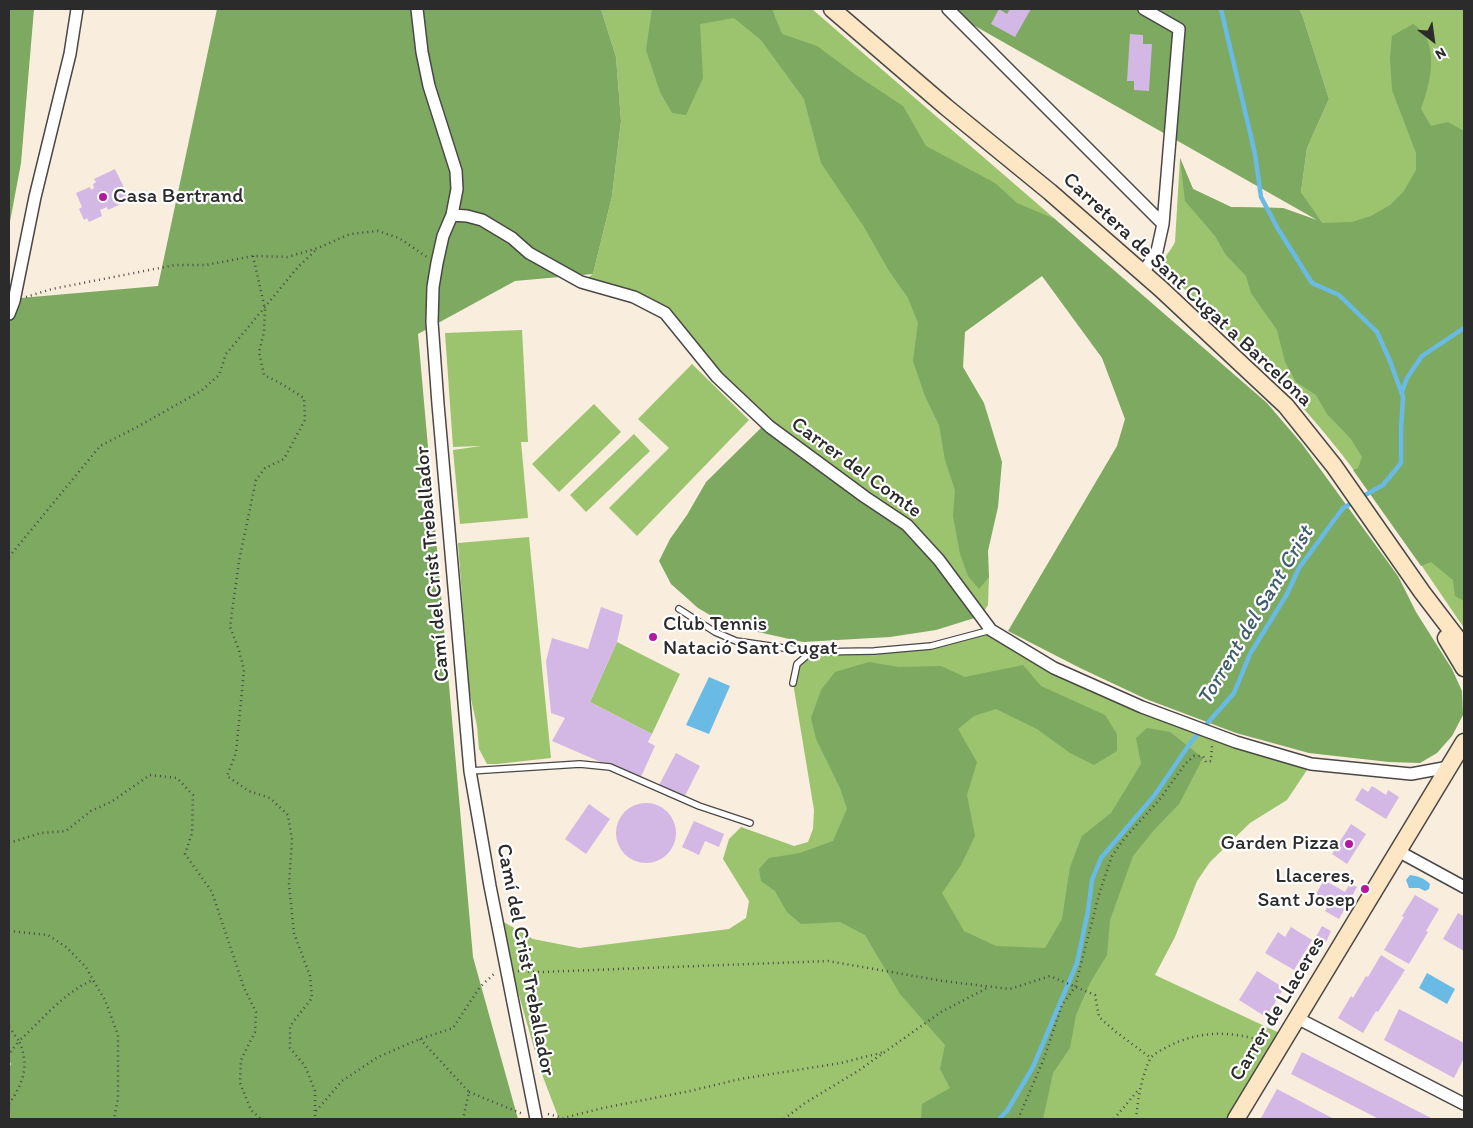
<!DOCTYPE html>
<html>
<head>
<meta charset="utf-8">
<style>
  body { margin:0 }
  #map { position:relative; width:1473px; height:1128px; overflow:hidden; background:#f9edde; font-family:Itim,sans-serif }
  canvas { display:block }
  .frame { position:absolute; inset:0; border:10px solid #2b2b2b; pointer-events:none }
  .north { position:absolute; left:1408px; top:15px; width:50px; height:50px; -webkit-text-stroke:4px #fff; paint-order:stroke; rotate:150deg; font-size:14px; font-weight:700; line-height:20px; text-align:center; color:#2b2b2b }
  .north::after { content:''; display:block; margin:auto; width:18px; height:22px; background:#2b2b2b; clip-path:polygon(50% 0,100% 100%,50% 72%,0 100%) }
</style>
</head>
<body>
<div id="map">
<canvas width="1473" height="1128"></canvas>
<div class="frame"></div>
<div class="north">N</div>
</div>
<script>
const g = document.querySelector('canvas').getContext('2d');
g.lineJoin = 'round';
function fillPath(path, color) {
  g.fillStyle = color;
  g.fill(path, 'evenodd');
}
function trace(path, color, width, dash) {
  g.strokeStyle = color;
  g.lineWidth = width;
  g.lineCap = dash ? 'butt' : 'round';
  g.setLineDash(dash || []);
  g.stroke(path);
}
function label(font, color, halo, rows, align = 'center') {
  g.font = font + ' Itim,sans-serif';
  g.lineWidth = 4.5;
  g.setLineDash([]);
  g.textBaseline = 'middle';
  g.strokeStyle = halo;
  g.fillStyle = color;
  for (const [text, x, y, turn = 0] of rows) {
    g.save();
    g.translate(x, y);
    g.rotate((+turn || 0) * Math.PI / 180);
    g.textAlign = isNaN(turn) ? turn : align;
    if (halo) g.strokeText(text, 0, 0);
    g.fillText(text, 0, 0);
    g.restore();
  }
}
const green = new Path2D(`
  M 601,9 L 812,9 L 1055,219 L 1005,225 L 939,280 L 974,530 L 989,577 L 988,605 L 981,616 L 770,427 L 665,313 L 581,282 L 593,274 L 612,196 L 621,121 L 616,57 Z
  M 1299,9 L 1464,9 L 1464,628 C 1418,561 1374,492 1322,430 C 1275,373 1219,324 1167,272 C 1159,258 1169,255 1175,242 L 1180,158 L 1193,189 L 1231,207 L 1283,208 L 1320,222 L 1301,192 L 1307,148 L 1329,99 L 1302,14 Z
  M 522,330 L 528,442 L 521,442 L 528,518 L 460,524 L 453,450 L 481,446 L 453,447 L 445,333 Z
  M 692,364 L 749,420 L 637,536 L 609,508 L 669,448 L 638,419 Z
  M 594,404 L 621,432 L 559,492 L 532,464 Z
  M 634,434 L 650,451 L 586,512 L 570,495 Z
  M 529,537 L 551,758 L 497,764 L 487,764 L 479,749 L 477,726 L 469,690 L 458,543 Z
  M 991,630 L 1054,668 L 1311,764 L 1287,800 L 1250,823 L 1210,862 L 1197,881 L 1175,937 L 1155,975 L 1286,1036 L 1236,1119 L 559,1119 L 540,1069 L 497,918 L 533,939 L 579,948 L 729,929 L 746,918 L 749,901 L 723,859 L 729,839 L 741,827 L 794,846 L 808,842 L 813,829 L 814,810 L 793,683 L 797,664 L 811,652 L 931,646 Z
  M 617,642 L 680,674 L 652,734 L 590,702 Z`);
const forest = new Path2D(`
  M 9,9 L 34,9 L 21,163 L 9,227 Z
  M 217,9 L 601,9 L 616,57 L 621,121 L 612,196 L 593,274 L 515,281 L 418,334 L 473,957 L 518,1119 L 9,1119 L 9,1067 L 11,1064 L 9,1061 L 9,299 L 158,286 Z
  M 652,9 L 772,9 L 782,34 L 817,46 L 856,75 L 903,106 L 926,146 L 995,183 L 1017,203 L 1055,219 L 1267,403 L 1302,444 L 1398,576 L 1416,612 L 1452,669 L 1462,691 L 1463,715 L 1452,736 L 1437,753 L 1420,763 L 1389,762 L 1309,753 L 1236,733 L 1146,699 L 1080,668 L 1008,631 L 1117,446 L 1125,419 L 1102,358 L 1042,276 L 965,332 L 963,367 L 984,403 L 1002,462 L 998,507 L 988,551 L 989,577 L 979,589 L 968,576 L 960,554 L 953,516 L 955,490 L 945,460 L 939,425 L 925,396 L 913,361 L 918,323 L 908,298 L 889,271 L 864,227 L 821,163 L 804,99 L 761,40 L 734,18 L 700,24 L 703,78 L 686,115 L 672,113 L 660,92 L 646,50 Z
  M 945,9 L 1299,9 L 1302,14 L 1329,99 L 1307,148 L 1301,192 L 1322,223 L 1352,222 L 1371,216 L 1390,205 L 1404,191 L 1416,170 L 1416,153 L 1392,90 L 1390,58 L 1392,36 L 1413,24 C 1417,27 1423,31 1425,35 C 1437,58 1429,86 1421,109 L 1431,126 L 1448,122 L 1464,131 L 1464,601 L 1455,596 L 1453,580 L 1431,562 L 1421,566 L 1353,470 L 1358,468 L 1362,457 L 1351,439 L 1327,414 L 1316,395 L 1296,382 L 1285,362 L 1277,330 L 1251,293 L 1246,276 L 1226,255 L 1215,236 L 1185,201 L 1180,158 L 1193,189 L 1231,207 L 1283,208 L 1317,220 Z
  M 766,423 L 907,525 L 981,616 L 936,630 L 890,637 L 803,642 L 749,630 L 720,621 L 698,608 L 671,584 L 659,561 L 670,539 L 687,515 L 706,482 Z
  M 869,662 L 899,667 L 941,666 L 965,677 L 1023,665 L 1041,686 L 1105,715 L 1117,734 L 1117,751 L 1094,765 L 1070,753 L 1037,729 L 996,709 L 974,716 L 958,729 L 977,762 L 967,795 L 975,836 L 961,865 L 942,893 L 964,931 L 996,946 L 1045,948 L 1062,919 L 1070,867 L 1082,836 L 1111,813 L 1141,764 L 1136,738 L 1147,728 L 1170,732 L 1203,758 L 1179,804 L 1154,830 L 1133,856 L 1110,920 L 1107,955 L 1090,983 L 1076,1015 L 1070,1048 L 1053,1073 L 1043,1119 L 921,1119 L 922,1104 L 950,1088 L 940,1069 L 945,1045 L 900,994 L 865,935 L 840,922 L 801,924 L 787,912 L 775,891 L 761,881 L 759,869 L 769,858 L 800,853 L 833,841 L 847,809 L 840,788 L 816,739 L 811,718 L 821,690 L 835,672 Z`);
const water = new Path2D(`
  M 709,677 L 730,686 L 709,734 L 686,725 Z
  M 1410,875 C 1418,876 1424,878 1430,884 L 1429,889 L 1425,891 L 1419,888 L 1409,888 L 1406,880 Z
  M 1427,973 L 1455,989 L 1447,1004 L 1419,988 Z`);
const stream = new Path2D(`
  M 1221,9 L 1255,154 L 1261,197 L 1278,229 L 1312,283 L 1339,295 L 1377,332 L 1390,361 L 1403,397 L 1401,429 L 1401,463 L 1383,485 L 1360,498
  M 1402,392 L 1407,378 L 1422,356 L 1464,328
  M 999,1119 L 1007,1111 L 1033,1067 L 1077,963 L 1088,911 L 1092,880 L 1101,858 L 1154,796 L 1191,742 L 1234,693 L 1250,654 L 1287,594 L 1299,568 L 1343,508 L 1354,502`);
const building = new Path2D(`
  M 999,9 L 1007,14 L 1010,9 L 1031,9 L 1015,37 L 991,24 Z
  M 1130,34 L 1143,35 L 1143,44 L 1152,44 L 1149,91 L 1134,90 L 1134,81 L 1127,81 Z
  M 115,169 L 130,200 L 108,210 L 107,207 L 100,210 L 102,216 L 89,222 L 87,218 L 84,220 L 79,209 L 82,207 L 76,193 L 90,187 L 91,190 L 94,188 L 93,184 L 96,182 L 94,179 Z
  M 601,607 L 623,615 L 617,642 L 590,702 L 652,734 L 648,742 L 655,746 L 640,779 L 552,741 L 565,718 L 551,713 L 546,661 L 552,638 L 588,649 Z
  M 676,753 L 700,766 L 684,798 L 659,785 Z
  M 1372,786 L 1386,795 L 1388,790 L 1399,797 L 1386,819 L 1355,800 L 1362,788 L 1368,792 Z
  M616 833a30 30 0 1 1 60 0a30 30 0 1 1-60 0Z
  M 589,804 L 610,819 L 586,854 L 565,839 Z
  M 694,821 L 724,834 L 719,847 L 705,841 L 699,855 L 682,847 Z
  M 1351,824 L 1366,834 L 1347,864 L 1332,854 Z
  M 1324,880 L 1345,892 L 1350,883 L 1357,887 L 1339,919 L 1325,911 L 1330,902 L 1316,894 Z
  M 1415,895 L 1439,909 L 1426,931 L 1428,932 L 1409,964 L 1384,950 L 1404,917 L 1402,916 Z
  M 1458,913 L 1464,916 L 1464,951 L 1443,939 Z
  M 1322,926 L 1331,931 L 1326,942 L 1316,937 Z
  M 1291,927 L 1312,940 L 1294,970 L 1265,953 L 1278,932 L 1285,937 Z
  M 1381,955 L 1405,970 L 1378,1012 L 1376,1011 L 1363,1033 L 1338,1018 L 1351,996 L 1353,998 L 1366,976 L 1368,977 Z
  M 1257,971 L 1284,988 L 1266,1017 L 1239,1000 Z
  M 1399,1009 L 1464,1043 L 1464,1058 L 1454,1078 L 1384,1040 Z
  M 1302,1052 L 1433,1119 L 1379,1119 L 1291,1074 Z
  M 1277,1089 L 1334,1119 L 1264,1119 L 1261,1118 Z`);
const path = new Path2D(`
  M 253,256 L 265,309 L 264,332 L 259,352 L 264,375 L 280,383 L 304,398 L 305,420 L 284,459 L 265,468 L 256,480 L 239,561 L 230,627 L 239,650 L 244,670 L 236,753 L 227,776 L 249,791 L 270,798 L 288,815 L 292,840 L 289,885 L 294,933 L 310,976 L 312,998 L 290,1026 L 290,1048 L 305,1066 L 315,1091 L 315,1119
  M 26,297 L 52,289 L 175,265 L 206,265 L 253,256 L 287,257 L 318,248 L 350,234 L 378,231 L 399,238 L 427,257
  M 9,557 L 100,446 L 137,427 L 201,391 L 219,375 L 226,354 L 298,267 L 317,249
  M 9,843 L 41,833 L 66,831 L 91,811 L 111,802 L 150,775 L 177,778 L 193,795 L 192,833 L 185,854 L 212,892 L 244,988 L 256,1012 L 255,1032 L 241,1060 L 240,1083 L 251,1110 L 261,1119
  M 9,931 L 48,935 L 66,947 L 86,967 L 93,980 L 105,1000 L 118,1035 L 118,1098 L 114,1119
  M 518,971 L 541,972 L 828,961 L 943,981 L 1010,989 L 1050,976 L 1095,995 L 1099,1017 L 1116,1032 L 1151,1058
  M 9,1027 L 19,1041 L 9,1054
  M 420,1039 L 469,1092 L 463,1119
  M 469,1092 L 523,1114
  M 9,1104 C 23,1083 30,1066 19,1041 C 42,1020 64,992 93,980
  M 316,1111 L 342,1081 L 378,1057 L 420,1039 L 453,1028 L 480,987 L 496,972
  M 548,1114 L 563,1118 L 603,1108 L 690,1091 L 740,1079 L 841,1063 L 884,1052
  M 784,1119 L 805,1103 L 858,1071 L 941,1012 L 989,987
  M 1018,1119 L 1043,1061 L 1062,1005 L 1075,987 L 1100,891 L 1112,856 L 1124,839 L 1160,799 L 1185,764 L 1194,756 L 1203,756 L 1206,762 L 1211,761 L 1212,745
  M 1114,1119 L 1139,1089
  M 1136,1119 C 1138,1099 1141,1078 1150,1059 C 1153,1054 1163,1049 1169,1046 C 1200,1030 1233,1031 1266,1042`);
const service = new Path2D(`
  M 679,609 L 715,632 L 736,641 L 811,652
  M 793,683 L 797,664 L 811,652 L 874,651 L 931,646 L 991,630
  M 470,771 L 580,764 L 610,767 L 699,806 L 750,823`);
const minor = new Path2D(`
  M 417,9 L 422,52 L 429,86 L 456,171 L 457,189 L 452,215 L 443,236 L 437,263 L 433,287 L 432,322 L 438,404 L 470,771 L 490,886 L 536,1119
  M 948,9 L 1163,224
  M 452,215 L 467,216 L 482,220 L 512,238 L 529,253 L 581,282 L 634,297 L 665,313 L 717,377 L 770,427 L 865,497 L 907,525 L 939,560 L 991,630 L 1054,668 L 1142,707 L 1236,742 L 1311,764 L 1411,774 L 1449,767
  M 1143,273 L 1157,251 L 1163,224 L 1179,29 L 1144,9
  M 9,314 L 14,301 L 35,197 L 70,54 L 77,9
  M 1398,851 L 1464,887
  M 1297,1018 L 1464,1104`);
const secondary = new Path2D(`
  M 832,9 L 946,107 L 1050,192 L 1161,289 L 1286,406 L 1334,466 L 1422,592 L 1464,647
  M 1446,638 L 1464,668
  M 1236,1119 L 1464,742`);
const markers = [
  [103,197,5,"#b5179e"],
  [653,637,5,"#b5179e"],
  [1349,844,5,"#b5179e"],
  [1365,889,5,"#b5179e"]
];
const poiNames = [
  ["Casa Bertrand",113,197],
  ["Club Tennis",663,625],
  ["Natació Sant Cugat",663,649],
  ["Garden Pizza",1339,844,"right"],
  ["Llaceres,",1355,877,"right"],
  ["Sant Josep",1355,901,"right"]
];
const streetNames = [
  ["Carretera de Sant Cugat a Barcelona",1187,290,43],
  ["Carrer del Comte",856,468,36],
  ["Camí del Crist Treballador",433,564,-95],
  ["Camí del Crist Treballador",525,960,79],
  ["Carrer de Llaceres",1278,1009,-59]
];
const waterNames = [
  ["Torrent del Sant Crist",1256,616,-59]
];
fillPath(green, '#9cc36e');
fillPath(forest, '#7da961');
fillPath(water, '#69bbe5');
trace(stream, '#69bbe5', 4.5);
fillPath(building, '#d3b7e4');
trace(service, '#4a4846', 8);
trace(minor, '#4a4846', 14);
trace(secondary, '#4a4846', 19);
trace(path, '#4a4846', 2.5, [1, 4]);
trace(service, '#fff', 5.5);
trace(minor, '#fff', 11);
trace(secondary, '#fce6c4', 16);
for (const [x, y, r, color] of markers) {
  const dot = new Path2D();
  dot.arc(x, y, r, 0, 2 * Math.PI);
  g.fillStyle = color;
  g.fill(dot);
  trace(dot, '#fff', 2);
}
label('21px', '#2b2b2b', '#fff', poiNames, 'left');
label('21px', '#2b2b2b', '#fff', streetNames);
label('italic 22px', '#415d6c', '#fff', waterNames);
</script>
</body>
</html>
